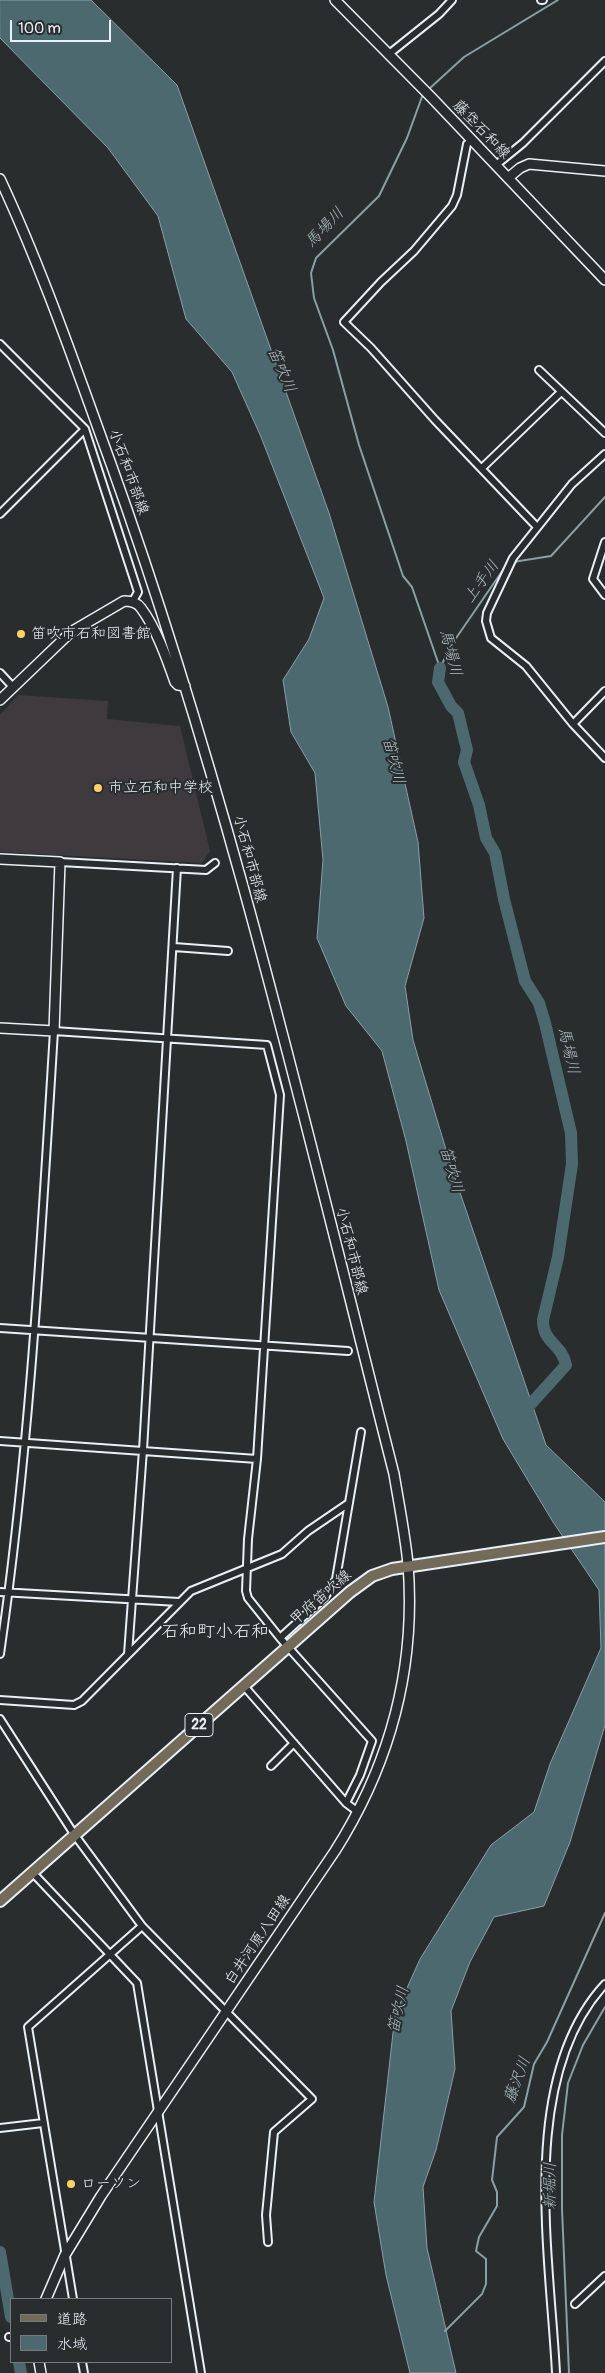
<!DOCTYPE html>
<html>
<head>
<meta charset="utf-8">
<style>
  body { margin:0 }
  #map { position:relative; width:605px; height:2373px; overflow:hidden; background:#2a2d2e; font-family:Pangolin,"Klee One",sans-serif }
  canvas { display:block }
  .legend { position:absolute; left:10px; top:2298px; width:162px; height:65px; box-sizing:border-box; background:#2a2d2e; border:1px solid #767b7f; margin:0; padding:6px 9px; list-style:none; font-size:15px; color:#e8f1f8 }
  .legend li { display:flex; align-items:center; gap:10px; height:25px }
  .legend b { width:25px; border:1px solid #767b7f }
  .scale { position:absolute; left:10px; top:20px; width:101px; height:22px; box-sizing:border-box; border:2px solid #e8f1f8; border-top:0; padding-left:6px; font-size:15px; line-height:18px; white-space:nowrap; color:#e8f1f8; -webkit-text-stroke:4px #2a2d2e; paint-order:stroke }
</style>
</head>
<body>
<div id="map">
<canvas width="605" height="2373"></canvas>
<ul class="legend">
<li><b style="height:6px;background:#746a5a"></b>道路</li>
<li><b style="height:14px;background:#4c6970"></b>水域</li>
</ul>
<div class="scale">100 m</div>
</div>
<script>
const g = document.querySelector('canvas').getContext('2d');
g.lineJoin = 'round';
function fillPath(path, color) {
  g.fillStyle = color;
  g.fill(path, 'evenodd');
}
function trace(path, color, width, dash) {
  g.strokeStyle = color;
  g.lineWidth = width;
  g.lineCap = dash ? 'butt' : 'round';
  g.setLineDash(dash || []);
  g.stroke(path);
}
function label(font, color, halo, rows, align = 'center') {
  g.font = font + ' Pangolin,"Klee One",sans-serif';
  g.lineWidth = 4;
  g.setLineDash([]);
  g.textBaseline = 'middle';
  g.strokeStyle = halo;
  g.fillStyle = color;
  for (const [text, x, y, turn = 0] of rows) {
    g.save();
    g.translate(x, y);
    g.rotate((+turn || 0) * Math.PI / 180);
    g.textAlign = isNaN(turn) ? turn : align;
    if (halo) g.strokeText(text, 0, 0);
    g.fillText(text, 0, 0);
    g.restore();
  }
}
const built = new Path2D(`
  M 18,695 L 108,701 L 107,719 L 180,726 L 210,851 L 202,863 L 0,852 L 0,715 Z`);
const water = new Path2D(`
  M 0,0 L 91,0 L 177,85 L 329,513 L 388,707 L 418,842 L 424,918 L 405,986 L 413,1040 L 451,1166 L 546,1445 L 605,1502 L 605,1725 L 570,1842 L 544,1906 L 494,1917 L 470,1962 L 451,2011 L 455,2069 L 436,2150 L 423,2187 L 427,2248 L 456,2373 L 410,2373 L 386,2275 L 374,2202 L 395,2015 L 420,1959 L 491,1845 L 534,1812 L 550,1764 L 601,1648 L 599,1590 L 553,1522 L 503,1439 L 439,1290 L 406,1141 L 382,1051 L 346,1006 L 317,938 L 323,860 L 315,773 L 291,732 L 283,680 L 309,639 L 324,598 L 261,437 L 232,372 L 186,319 L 158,216 L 108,148 L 0,38 Z`);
const stream = new Path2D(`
  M 429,89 L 464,57 L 558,0
  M 423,94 L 407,138 L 379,196 L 316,258 L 311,273 L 314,298 L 333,350 L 359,445 L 403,576 L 412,587 L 440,668
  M 513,562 L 551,556 L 605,497
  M 440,668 L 452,644 L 505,567
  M 445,2331 L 482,2294 L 486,2284 L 486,2259 L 476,2251 L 479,2237 L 497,2206 L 497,2192 L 492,2180 L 497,2137 L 524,2107 L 534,2064 L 547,2042 L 605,1913
  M 569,2373 L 562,2209 L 562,2135 L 568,2083 L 583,2045 L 605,2007`);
const river = new Path2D(`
  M 440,668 L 438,682 L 451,706 L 458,713 L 467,750 L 464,762 L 479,805 L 486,838 L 495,853 L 504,899 L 525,981 L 539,1003 L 545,1023 L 571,1133 L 572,1164 L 558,1257 L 543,1320 C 543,1344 561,1342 566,1365 L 520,1416
  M 0,2252 L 11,2317
  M 19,2362 L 21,2373`);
const street = new Path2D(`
  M 541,0 L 543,0
  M 389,54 L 439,14 L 452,0
  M 472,140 L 467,144 L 457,195 L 452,206 L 414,251 L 381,282 L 344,322 L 371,348 L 435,420 L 537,527
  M 496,165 L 523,143 L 605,61
  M 0,344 L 85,429 L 138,592 L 133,601
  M 539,370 L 605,433
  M 605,454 L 572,484 L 513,558 L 487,613 L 486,621 L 491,638 L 526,666 L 573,724 L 605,758
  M 482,468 L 561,392
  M 0,514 L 85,429
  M 605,542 L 593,579 L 605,595
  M 0,673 L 13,687
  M 573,724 L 605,691
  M 60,862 L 206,870 L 215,863
  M 174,947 L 228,951
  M 0,1328 L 348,1351
  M 0,1441 L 257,1459
  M 0,1592 L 179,1602
  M 280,1638 L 325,1597 L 336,1579 L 361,1432
  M 0,1654 C 30,1447 41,1239 54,1031 L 267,1045 L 280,1095 L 257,1459 L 248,1539 L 246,1591 L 248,1598 L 280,1638 L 372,1741 L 360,1775 L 346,1803
  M 128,1654 L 143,1450 L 177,868
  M 244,1686 L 346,1803 L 358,1812
  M 0,1700 L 74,1705 L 82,1701 L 191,1591 L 282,1554 L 308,1531 L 349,1503
  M 0,1719 L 74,1834 L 142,1926 L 312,2099 L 274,2132 L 266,2215 L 268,2242
  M 271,1766 L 294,1743
  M 32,1872 L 137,1983 L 201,2373
  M 0,2128 L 43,2123
  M 73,2299 L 28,2027 L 142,1926
  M 575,2304 L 605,2276
  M 9,2337 L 11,2337
  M 82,2362 L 84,2373
  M 556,2373 C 550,2255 518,2078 605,1984`);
const secondary = new Path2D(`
  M 335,0 L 431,97 L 605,280
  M 508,178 L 520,168 L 529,164 L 605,171
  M 0,179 C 43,271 76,368 111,464 C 229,793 308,1135 394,1474 C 399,1504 405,1534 408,1564 C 416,1667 390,1764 335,1851 L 101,2196 L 65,2255 L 46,2299
  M 0,700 L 71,632 L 124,601 C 131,601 137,602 141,608 C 156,628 167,659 175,682 L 178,685 L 185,686
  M 0,859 L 60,862 L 54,1031 L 0,1028
  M 39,2362 L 41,2373`);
const primary = new Path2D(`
  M 0,1901 L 350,1592 L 372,1576 L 392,1569 L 605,1537`);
const markers = [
  [21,634,5,"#ffd166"],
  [98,788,5,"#ffd166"],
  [71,2184,5,"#ffd166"]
];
const shields = [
  [199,1725,28]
];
const shieldNames = [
  ["22",199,1725]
];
const streetNames = [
  ["藤垈石和線",481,130,46],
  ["小石和市部線",128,472,70],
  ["小石和市部線",249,859,75],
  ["小石和市部線",351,1251,76],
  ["甲府笛吹線",321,1598,-41],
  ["白井河原八田線",258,1940,-56]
];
const poiNames = [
  ["笛吹市石和図書館",31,634],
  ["市立石和中学校",108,788],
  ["ローソン",81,2184]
];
const waterNames = [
  ["馬場川",325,228,-46],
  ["笛吹川",281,370,67],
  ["上手川",482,582,-54],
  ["馬場川",450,653,76],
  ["笛吹川",393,761,76],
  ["馬場川",568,1051,77],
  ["笛吹川",451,1170,74],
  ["笛吹川",399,2010,-77],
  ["藤沢川",518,2080,-69],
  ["新堀川",551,2186,-90]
];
const quarterNames = [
  ["石和町小石和",215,1632]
];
fillPath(built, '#3e3a3d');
fillPath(water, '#4c6970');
trace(water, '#8a9fa6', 1);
trace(stream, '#8a9fa6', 2);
trace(river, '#4c6970', 12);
trace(street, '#e8f1f8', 10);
trace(secondary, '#e8f1f8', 12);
trace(primary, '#e8f1f8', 14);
trace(street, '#2a2d2e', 6);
trace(secondary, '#2a2d2e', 9);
trace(primary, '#746a5a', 10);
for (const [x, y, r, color] of markers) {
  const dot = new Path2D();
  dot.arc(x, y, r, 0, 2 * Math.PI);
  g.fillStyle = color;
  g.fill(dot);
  trace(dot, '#2a2d2e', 2);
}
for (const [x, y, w] of shields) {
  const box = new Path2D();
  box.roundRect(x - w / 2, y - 11.5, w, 23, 4);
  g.fillStyle = '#2a2d2e';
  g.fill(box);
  trace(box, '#e8f1f8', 1);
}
label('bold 14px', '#e8f1f8', null, shieldNames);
label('15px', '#e8f1f8', '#2a2d2e', streetNames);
label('15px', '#e8f1f8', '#2a2d2e', poiNames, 'left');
label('italic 16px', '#aabbc2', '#2a2d2e', waterNames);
label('18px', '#e8f1f8', '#2a2d2e', quarterNames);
</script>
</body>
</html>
